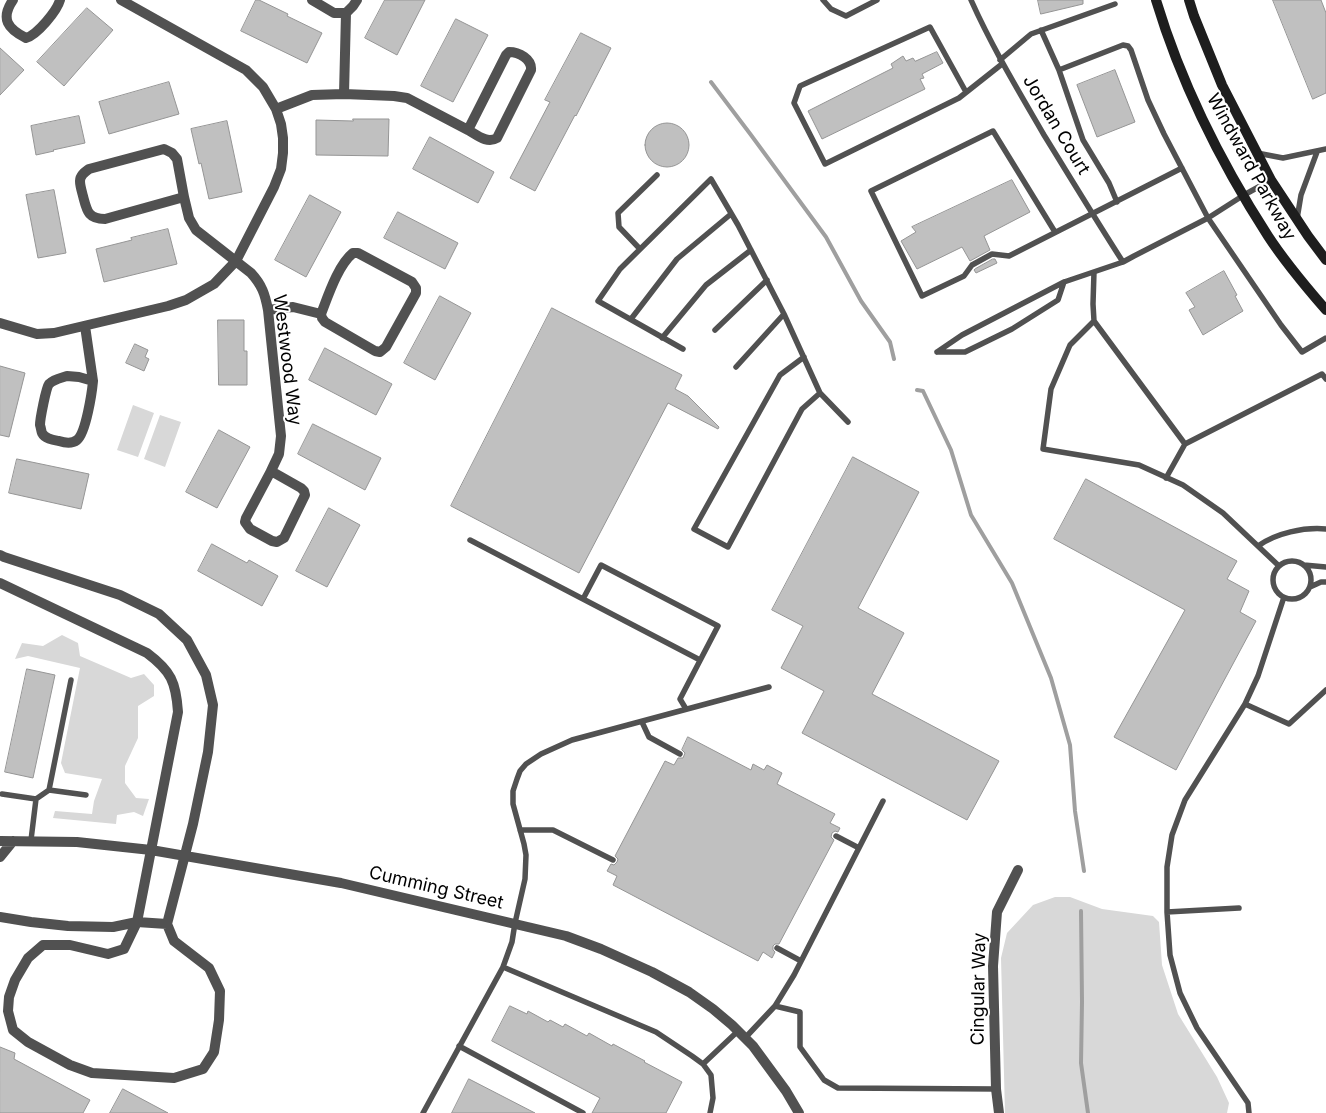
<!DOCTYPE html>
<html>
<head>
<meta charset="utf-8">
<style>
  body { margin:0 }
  canvas { display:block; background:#fff }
</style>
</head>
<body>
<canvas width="1326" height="1113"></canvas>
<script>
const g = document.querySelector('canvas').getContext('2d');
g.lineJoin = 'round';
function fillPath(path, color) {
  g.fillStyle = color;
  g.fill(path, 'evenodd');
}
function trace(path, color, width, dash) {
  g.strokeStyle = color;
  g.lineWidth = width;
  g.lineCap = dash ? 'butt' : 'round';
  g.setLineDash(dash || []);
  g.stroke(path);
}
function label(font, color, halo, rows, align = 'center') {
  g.font = font + ' Inter,sans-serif';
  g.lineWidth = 4;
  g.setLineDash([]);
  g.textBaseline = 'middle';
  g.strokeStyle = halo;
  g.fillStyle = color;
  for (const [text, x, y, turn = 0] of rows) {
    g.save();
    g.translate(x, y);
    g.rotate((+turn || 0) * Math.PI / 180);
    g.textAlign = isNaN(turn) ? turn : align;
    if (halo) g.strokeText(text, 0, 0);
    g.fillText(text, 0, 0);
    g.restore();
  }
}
const green = new Path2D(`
  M 133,405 L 154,413 L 138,457 L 117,450 Z
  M 160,415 L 181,422 L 165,467 L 144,459 Z
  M 62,635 L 78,643 L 80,656 L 131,678 L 144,674 L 154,685 L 154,696 L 138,706 L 138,738 L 125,766 L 125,783 L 136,798 L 149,799 L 143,816 L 134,812 L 117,815 L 116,824 L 53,818 L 55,811 L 92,814 L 94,801 L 102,779 L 65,773 L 61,763 L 80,668 L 28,656 L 15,659 L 22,643 L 43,646 Z
  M 1055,897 L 1070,897 L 1102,909 L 1153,916 L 1159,922 L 1162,965 L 1178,1014 L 1217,1077 L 1229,1103 L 1227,1113 L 1005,1113 L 1001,958 L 1007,933 L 1033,905 Z`);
const stream = new Path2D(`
  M 711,82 L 751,135 L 826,237 L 861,301 L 890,342 L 894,359
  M 917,390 L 923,391 L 951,450 L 971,515 L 1012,583 L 1051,678 L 1070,745 L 1075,811 L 1084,871
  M 1081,911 L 1082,1002 L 1081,1063 L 1088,1113`);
const building = new Path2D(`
  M 256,0 L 259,0 L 288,14 L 287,16 L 322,33 L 307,63 L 241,31 Z
  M 385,0 L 425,0 L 397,55 L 365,38 Z
  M 1038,0 L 1083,0 L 1083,4 L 1041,14 Z
  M 1273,0 L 1321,0 L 1326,13 L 1326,93 L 1313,99 Z
  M 87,8 L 113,30 L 64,86 L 37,62 Z
  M 456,19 L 488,35 L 453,102 L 421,86 Z
  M 581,33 L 611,48 L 576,116 L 575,115 L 535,191 L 510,178 L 550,102 L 545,100 Z
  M 0,48 L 24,70 L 0,95 Z
  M 937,52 L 943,63 L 922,74 L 924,78 L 920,79 L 925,89 L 822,139 L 808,111 L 893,68 L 891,64 L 903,56 L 906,61 L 913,58 L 915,61 Z
  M 1115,70 L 1135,122 L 1097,137 L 1077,85 Z
  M 169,82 L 179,114 L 109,134 L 99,102 Z
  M 79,116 L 85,143 L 53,150 L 54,151 L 36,155 L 31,126 Z
  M 353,119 L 389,119 L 388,156 L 316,155 L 316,120 L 353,121 Z
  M 227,121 L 242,192 L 209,199 L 201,163 L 199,164 L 191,129 Z
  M645 145a22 22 0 1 1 44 0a22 22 0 1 1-44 0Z
  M 430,137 L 494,172 L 478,203 L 413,169 Z
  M 1012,180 L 1030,212 L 984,236 L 990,250 L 970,261 L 962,247 L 917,269 L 901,241 L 916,232 L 912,227 Z
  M 54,190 L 66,253 L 38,258 L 26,195 Z
  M 310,195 L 341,212 L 306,277 L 275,260 Z
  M 398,212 L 458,243 L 445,269 L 384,238 Z
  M 168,229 L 177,264 L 104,282 L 96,249 L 132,240 L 131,238 Z
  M 993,259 L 995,259 L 997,263 L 976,273 L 974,270 L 975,269 Z
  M 1224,271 L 1237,295 L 1235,296 L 1243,311 L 1203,335 L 1189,310 L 1195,307 L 1186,293 Z
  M 440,296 L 471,313 L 435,380 L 404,363 Z
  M 552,308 L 682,375 L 675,389 L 688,396 L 719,427 L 718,429 L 668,403 L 579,573 L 451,506 Z
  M 218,320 L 244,320 L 244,351 L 247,351 L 247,385 L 219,385 Z
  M 135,344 L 148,350 L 145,357 L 149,359 L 144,371 L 126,363 Z
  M 325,348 L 392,384 L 376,415 L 309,380 Z
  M 0,366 L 25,373 L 9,437 L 0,435 Z
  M 313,424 L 381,458 L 365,490 L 298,454 Z
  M 219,430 L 250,447 L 217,508 L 186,492 Z
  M 853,457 L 919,492 L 858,608 L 904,633 L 872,694 L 999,761 L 967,820 L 802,733 L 824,691 L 781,668 L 803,626 L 772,610 Z
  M 17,459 L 89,474 L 81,509 L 9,493 Z
  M 1086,479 L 1237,561 L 1227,579 L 1249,591 L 1240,612 L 1256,621 L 1176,770 L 1114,737 L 1185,610 L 1054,539 Z
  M 329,508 L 360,525 L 327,587 L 296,571 Z
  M 212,544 L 247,563 L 249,560 L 278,576 L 262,606 L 198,571 Z
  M 27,669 L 55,675 L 33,778 L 5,772 Z
  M 688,737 L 751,770 L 753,764 L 764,770 L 767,765 L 782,773 L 777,784 L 835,814 L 830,823 L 840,828 L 838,832 L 835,831 L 832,833 L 831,837 L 834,840 L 779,944 L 775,944 L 773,946 L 773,950 L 775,952 L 772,958 L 763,952 L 758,961 L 613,885 L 617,876 L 607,871 L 611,864 L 614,865 L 617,862 L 618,859 L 615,856 L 665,761 L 674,765 L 678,758 L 683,758 L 685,753 L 682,750 Z
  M 510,1006 L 527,1014 L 528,1011 L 548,1022 L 550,1020 L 563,1027 L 565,1024 L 587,1036 L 589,1033 L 612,1046 L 613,1044 L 645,1061 L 644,1062 L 682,1082 L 666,1113 L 592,1113 L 600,1098 L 492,1041 Z
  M 0,1047 L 15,1053 L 14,1059 L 90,1100 L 83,1113 L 0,1113 Z
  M 469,1079 L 535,1113 L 452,1113 Z
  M 123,1089 L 168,1113 L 110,1113 Z`);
const service = new Path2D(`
  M 823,0 L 831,9 L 846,16 L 877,0
  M 971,0 C 992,47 1018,90 1044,135 C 1070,177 1096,220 1123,262
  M 1041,30 L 1059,70 L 1083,140 L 1109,183 L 1117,202
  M 1000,60 L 1031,34 L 1115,4
  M 1059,70 L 1123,45 L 1128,46 L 1131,50 L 1148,100 L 1164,134 L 1208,218 L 1281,325 L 1302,352 L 1326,338
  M 966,92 L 930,27 L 800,86 L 794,103 L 825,164 L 959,98 L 1002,64
  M 1257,153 L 1283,158 L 1326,149
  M 1297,219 L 1301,195 L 1317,152
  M 1055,232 L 993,131 L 871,191 L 922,296 L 964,276 L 972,265 L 992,254 L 1009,256 L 1182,168
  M 640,249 L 619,227 L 618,213 L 657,175
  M 1094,272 L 1093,304 L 1094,321
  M 631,319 L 677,259 L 731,214
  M 715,330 L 767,280
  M 662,338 L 706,285 L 751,250
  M 683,349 L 598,301 L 620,269 L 711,179 L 738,225 L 784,314 L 820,393 L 848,422
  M 937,352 L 962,335 L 1064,282 L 1123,262 L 1134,256 L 1208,218 L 1244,195 L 1271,180
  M 937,352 L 965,352 L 1012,329 L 1058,300 L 1064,282
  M 804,357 L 780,375 L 694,529 L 728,547 L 802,409 L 820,393
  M 736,367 L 784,314
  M 1185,444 L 1094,321 L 1070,345 L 1051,389 L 1043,449 L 1139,465 L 1183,485 L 1223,513 L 1279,566
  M 1166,478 L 1185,444 L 1322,374 L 1326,379
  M 470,540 L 583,599
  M 1258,546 C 1276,533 1304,527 1326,529
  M1273 580a19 19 0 1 1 38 0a19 19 0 1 1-38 0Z
  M 1304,565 L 1326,567
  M 1310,587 L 1321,582 L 1326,582
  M 1245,704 L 1289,724 L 1326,690
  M 686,709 L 680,699 L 718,626 L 601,565 L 583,599 L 700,660
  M 642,722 L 649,737 L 680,754
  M 49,790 L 86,795
  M 2,794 L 36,799
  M 520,830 L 553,830 L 613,860
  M 836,836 L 859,848
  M 31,840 L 36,799 L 49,790 L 71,680
  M 1167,912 L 1239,908
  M 777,948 L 801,961
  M 503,967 L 512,942 L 515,923 L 525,879 L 526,855 L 524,844 L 513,804 L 513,791 L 517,779 L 520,771 L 526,764 L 541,754 L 572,740 L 769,687
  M 775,1006 L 800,1012 L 800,1047 L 824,1080 L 838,1088 L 996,1089
  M 745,1038 L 775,1006 L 794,975 L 883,801
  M 459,1046 L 583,1113
  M 703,1064 L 738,1031
  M 423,1113 L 503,967 L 656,1032 L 692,1056 L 703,1064 L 711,1075 L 713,1098 L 710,1113
  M 1249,1113 L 1248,1103 L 1197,1028 L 1180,993 L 1170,955 L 1167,912 L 1167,867 L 1172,835 L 1185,800 L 1245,704 L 1258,676 L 1284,597`);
const minor = new Path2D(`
  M 13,0 C 0,19 8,29 26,38 C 37,35 57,11 60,0
  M 312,0 L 334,13 L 346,13 L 353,6 L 357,0
  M 509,52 C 519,52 532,59 531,70 L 497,138 C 487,144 477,135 468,130 L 506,55 Z
  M 344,94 L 346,13
  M 276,109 L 312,95 L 344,94 L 394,96 L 407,98 L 468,130
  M 164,149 L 172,153 L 177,159 L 184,197 L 105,219 C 88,219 87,211 83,196 C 82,192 80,186 80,181 C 80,175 85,172 89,169 Z
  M 184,197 L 189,218 L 196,230 L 251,273 C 262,285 265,294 268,310 L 281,436 L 279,454 L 271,471
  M 353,253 L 358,253 L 412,282 L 416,288 L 416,293 L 386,347 L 380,352 L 375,351 L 325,322 L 322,318 L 321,314 C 328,296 338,265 353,253 Z
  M 268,310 L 293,307 L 321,314
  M 0,323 L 37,334 L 54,333 L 168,306 L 186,300 L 214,284 L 236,261 L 274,187 L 281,169 L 283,153 L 283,138 L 281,124 L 276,109 L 263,87 L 246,70 L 121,0
  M 85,326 L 93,381
  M 67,376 L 79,377 L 93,381 C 92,392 86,433 77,440 C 72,444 65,443 59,441 C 53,440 45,439 42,433 C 41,430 41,428 40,425 C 40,419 46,388 49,384 C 54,379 61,378 67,376 Z
  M 271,471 L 301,488 L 304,491 L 305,495 L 284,538 L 277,542 L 272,541 L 250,529 L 245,522 L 246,518 Z
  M 0,555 L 4,557 L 120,595 L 159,614 L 187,640 L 206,675 L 213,705 L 208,752 L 193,824 L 167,924 L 174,941 L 209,968 L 220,991 L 219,1020 L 214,1052 L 203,1069 L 174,1078 L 92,1073 L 70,1065 L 28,1042 L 13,1030 L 8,1011 L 9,997 L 15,980 L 28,958 L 43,945 L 70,945 L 108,954 L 124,949 L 137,922 L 178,712 C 176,682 171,671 147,653 L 0,583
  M 0,841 L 77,842 L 151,850 L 341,883 L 566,936 L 601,949 L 652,972 L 689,992 L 713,1009 L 732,1025 L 753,1046 L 786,1091 L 799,1113
  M 0,857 L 13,841
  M 0,917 L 31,922 L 68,926 L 113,927 L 137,922 L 167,924
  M 999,1113 L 996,1089 L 993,966 L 997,912 L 1018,870`);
const secondary = new Path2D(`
  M 1156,0 C 1181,83 1221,163 1268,236 C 1285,262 1306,287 1326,310
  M 1189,0 L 1194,16 L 1222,85 L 1271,180 L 1308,236 L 1326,260`);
const streetNames = [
  ["Jordan Court",1056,125,59],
  ["Windward Parkway",1251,167,61],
  ["Westwood Way",287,360,83],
  ["Cumming Street",436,888,13],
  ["Cingular Way",979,989,-89]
];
fillPath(green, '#d8d8d8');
trace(stream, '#9f9f9f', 4);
fillPath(building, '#c0c0c0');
trace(building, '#959595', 1);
trace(service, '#515151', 5.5);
trace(minor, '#515151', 10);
trace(secondary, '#1e1e1e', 10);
label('18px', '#000', '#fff', streetNames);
</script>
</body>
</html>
